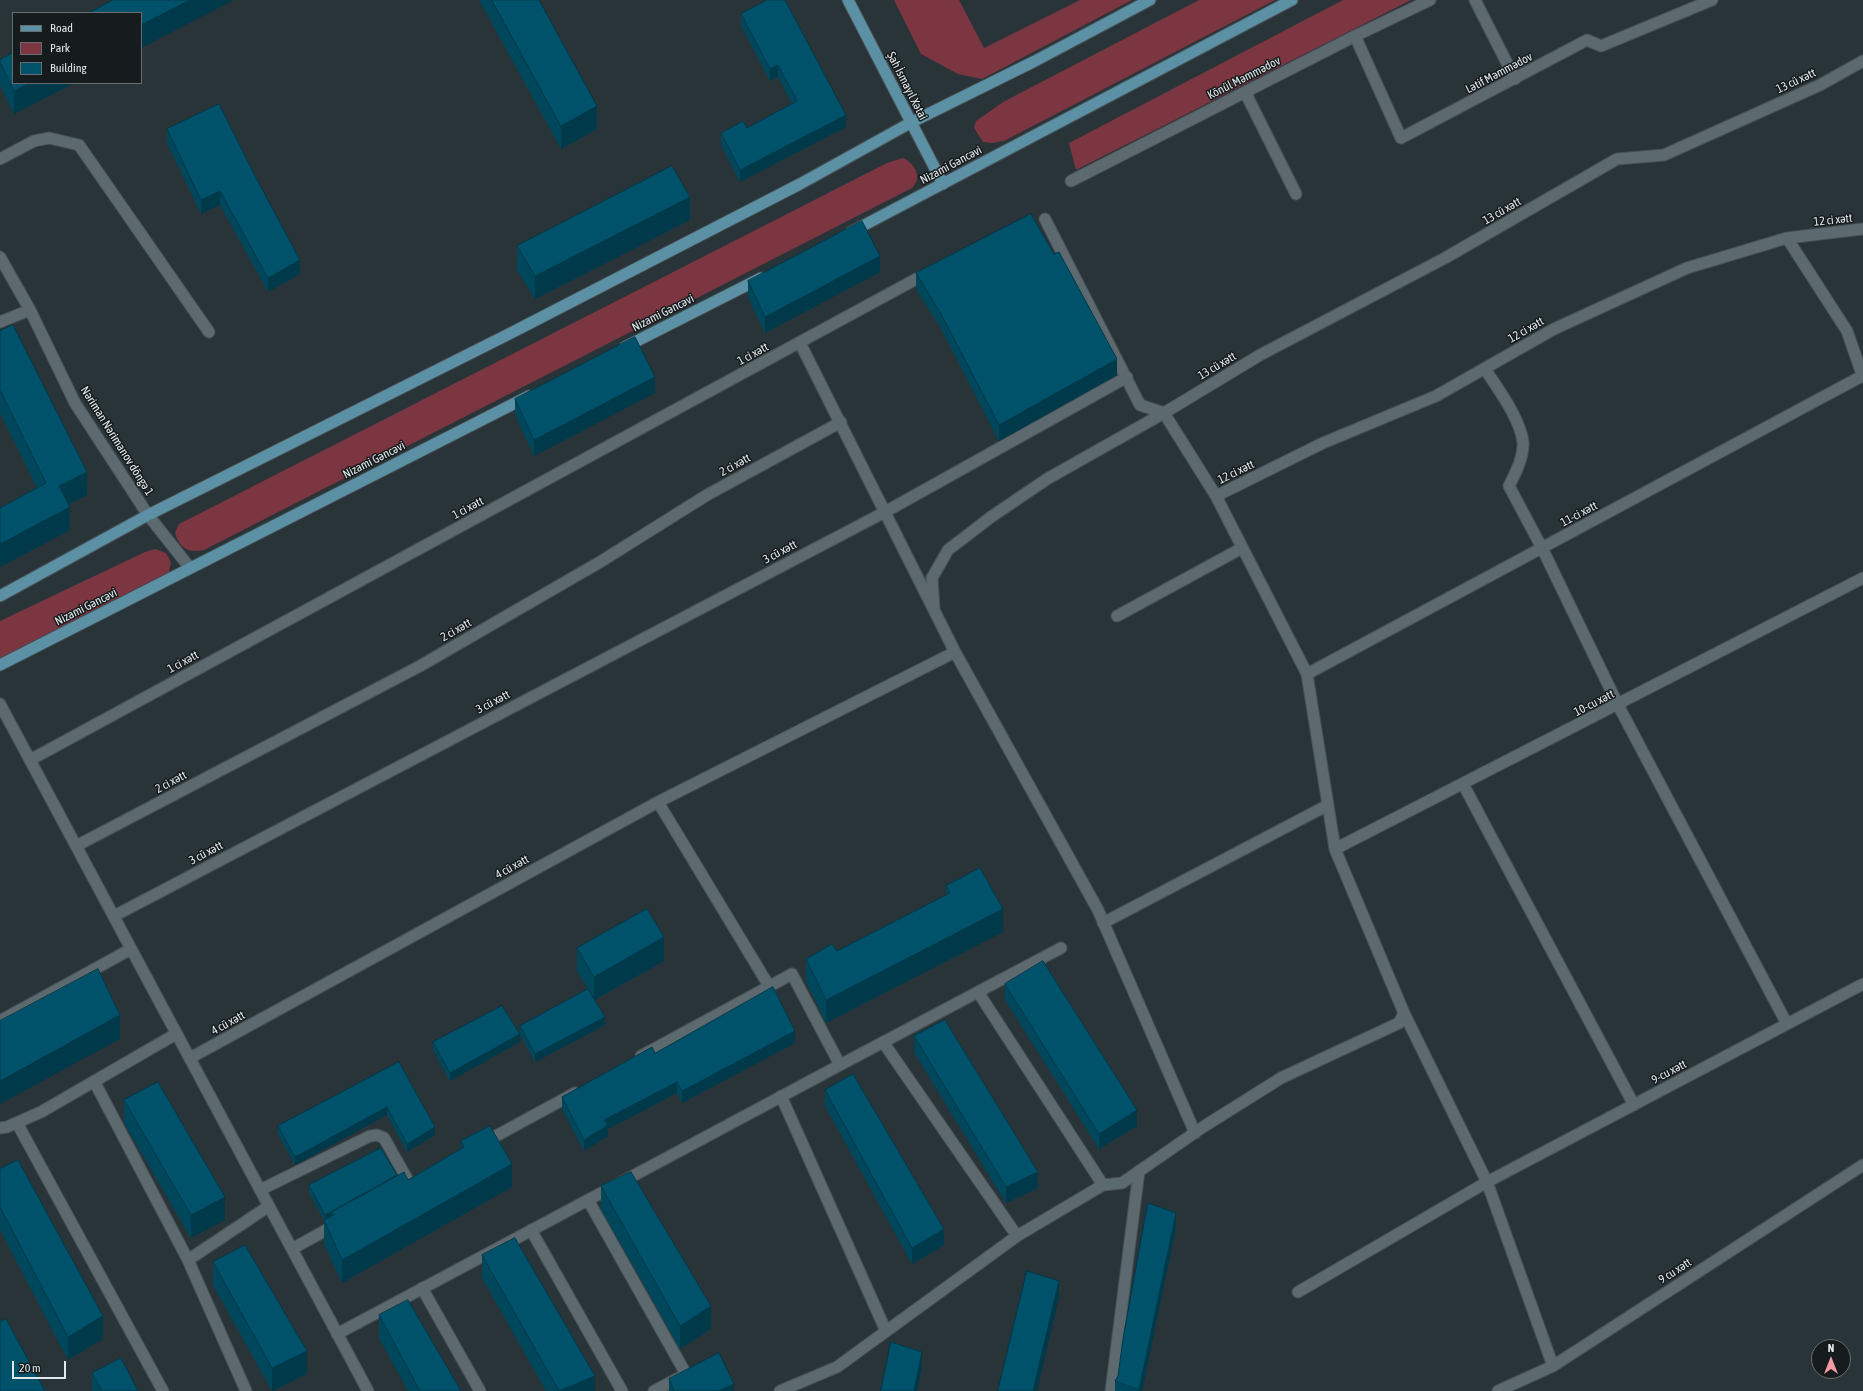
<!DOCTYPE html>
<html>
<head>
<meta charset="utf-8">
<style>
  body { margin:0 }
  #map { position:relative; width:1863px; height:1391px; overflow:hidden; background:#293439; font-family:"Asap Condensed",sans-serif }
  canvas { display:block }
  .legend { position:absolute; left:12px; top:12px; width:130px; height:72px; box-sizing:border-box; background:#161b1d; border:1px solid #676d6f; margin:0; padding:5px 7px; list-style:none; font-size:12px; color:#e1e8eb }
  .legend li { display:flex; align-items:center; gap:8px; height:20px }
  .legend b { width:20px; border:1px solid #676d6f }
  .north { position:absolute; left:1811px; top:1339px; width:40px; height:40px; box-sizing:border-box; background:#161b1d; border:1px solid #676d6f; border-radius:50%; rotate:0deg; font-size:11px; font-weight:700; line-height:16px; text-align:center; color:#e1e8eb }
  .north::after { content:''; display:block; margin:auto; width:14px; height:18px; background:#f49aa5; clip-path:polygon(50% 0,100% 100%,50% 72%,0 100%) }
  .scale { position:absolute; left:12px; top:1361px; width:54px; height:18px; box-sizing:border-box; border:2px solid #e1e8eb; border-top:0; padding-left:5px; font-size:12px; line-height:14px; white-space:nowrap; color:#e1e8eb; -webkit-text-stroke:3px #161b1d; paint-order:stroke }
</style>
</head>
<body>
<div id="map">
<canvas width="1863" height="1391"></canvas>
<ul class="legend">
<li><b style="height:5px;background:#5b90a5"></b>Road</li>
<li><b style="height:11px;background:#7b3641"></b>Park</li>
<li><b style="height:11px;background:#00526a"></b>Building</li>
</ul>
<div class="north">N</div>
<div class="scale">20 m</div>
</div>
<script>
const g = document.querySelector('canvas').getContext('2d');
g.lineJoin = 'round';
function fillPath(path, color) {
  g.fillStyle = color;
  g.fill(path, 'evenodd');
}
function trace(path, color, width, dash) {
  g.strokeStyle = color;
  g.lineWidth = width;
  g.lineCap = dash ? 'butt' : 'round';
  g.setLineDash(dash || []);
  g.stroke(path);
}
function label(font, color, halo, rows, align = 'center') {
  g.font = font + ' "Asap Condensed",sans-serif';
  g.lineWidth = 3;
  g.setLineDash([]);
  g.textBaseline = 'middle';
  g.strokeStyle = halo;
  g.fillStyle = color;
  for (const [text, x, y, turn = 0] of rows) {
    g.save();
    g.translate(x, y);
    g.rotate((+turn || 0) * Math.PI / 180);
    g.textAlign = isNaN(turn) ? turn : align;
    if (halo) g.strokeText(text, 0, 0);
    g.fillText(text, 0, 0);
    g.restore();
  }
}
const green = new Path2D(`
  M 894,0 L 959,0 L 984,48 L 1080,0 L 1132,0 L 982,79 L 958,74 L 921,54 Z
  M 1199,0 L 1275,0 L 1004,141 L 991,143 L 983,142 L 974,128 L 976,121 L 1003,102 Z
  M 1343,0 L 1411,0 L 1076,170 L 1069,143 Z
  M 903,158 C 915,164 923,177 912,188 L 204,550 C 188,553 180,549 175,533 L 179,524 L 887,163 Z
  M 155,549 L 166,553 L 171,562 L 169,572 L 0,658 L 0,621 L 145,552 Z`);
const minor = new Path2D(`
  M 1475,0 L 1515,79
  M 1355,36 L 1401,138 L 1587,40 L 1601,46 L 1712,0
  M 1245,92 L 1296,194
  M 0,159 L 34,141 L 49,138 L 79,145 L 209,332
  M 1071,181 L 1355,36 L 1430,0
  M 1045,219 L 1140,405 L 1164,413 L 1216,496 L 1307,674 L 1335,849 L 1404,1013 L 1487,1182 L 1553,1366
  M 1787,238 L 1847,331 L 1863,377
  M 0,257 L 30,310 L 75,403 L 148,515 L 190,568
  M 0,322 L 30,310
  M 800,343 L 955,652
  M 1485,369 C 1498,389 1520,418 1523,442 C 1524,457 1515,474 1509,486 L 1542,548 L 1618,705 L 1787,1024
  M 1216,496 L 1323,443 L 1436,396 L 1554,329 L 1687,268 L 1787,238 L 1863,229
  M 934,609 L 932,578 L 948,550 L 991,517 L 1047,479 L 1164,413 L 1260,355 L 1445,258 L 1617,159 L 1664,155 L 1820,85 L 1863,61
  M 1117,616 L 1242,548
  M 1307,674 L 1862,376
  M 0,704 L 368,1391
  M 30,760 L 918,278
  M 1463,784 L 1634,1105
  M 658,802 L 955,652 L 1098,910 L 1195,1133
  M 76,846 L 420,666 L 600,562 L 707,495 L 841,422
  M 1335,849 L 1863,578
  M 114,916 L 885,512 L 1127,377
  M 1103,923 L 1328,805
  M 978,992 L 1103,1185
  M 0,1021 L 131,949
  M 883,1042 L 1017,1236
  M 190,1058 L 658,802 L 769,986
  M 840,1065 L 1061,948
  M 94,1081 L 188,1260 L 246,1391
  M 781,1096 L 886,1331
  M 17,1123 L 163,1391
  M 0,1128 L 7,1127 L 41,1112 L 176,1034
  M 483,1143 L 575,1093
  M 260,1190 L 370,1136 L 377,1135 L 384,1138 L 410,1184
  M 588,1200 L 840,1065 L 792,974 L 641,1056
  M 531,1230 L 622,1391
  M 292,1249 L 337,1224
  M 188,1260 L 269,1206
  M 422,1288 L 480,1391
  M 1298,1292 L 1487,1182 L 1863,984
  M 337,1334 L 588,1200 L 686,1374 L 654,1391
  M 780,1391 L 837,1367 L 1017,1236 L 1103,1185 L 1122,1183 L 1203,1127 L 1281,1078 L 1399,1023 L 1404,1013
  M 1111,1391 L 1139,1171
  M 1498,1391 L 1553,1366 L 1863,1165`);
const primary = new Path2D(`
  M 848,0 L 943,184
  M 851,232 L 1292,0
  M 625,347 L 761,278
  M 0,596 L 148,515 L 509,334 L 800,184 L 912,122 L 1035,61 L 1150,0
  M 0,665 L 529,396`);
const wall = new Path2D(`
  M 479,0 L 539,0 L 597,129 L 561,149 Z
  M 741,14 L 846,127 L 740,182 L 721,145 L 721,133 L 747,128 L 792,104 L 778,77 L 770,81 L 741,26 Z
  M 0,60 L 13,83 L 74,83 L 14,114 L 0,85 Z
  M 167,129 L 300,274 L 268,292 L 220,205 L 201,214 L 167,143 Z
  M 690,220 L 535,299 L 517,270 L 517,246 Z
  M 880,272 L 765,333 L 748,297 L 748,281 Z
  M 916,273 L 1117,375 L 999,441 L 940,327 L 916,289 Z
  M 0,331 L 87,495 L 69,504 L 70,530 L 0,567 L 0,508 L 37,488 L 0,413 Z
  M 655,393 L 534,456 L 515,415 L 515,399 Z
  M 946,886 L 1003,932 L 826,1023 L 806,982 L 806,959 L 837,951 L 946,895 Z
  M 577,948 L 664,961 L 595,1000 L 605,1025 L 535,1062 L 520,1034 L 520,1026 L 588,989 L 577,971 Z
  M 1005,984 L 1137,1126 L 1099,1149 L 1005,1000 Z
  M 914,1036 L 1038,1188 L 1006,1203 L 914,1052 Z
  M 433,1042 L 520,1042 L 450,1081 L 433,1050 Z
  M 795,1043 L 682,1103 L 677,1093 L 608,1129 L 608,1136 L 584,1151 L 562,1109 L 562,1097 L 655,1053 Z
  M 399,1062 L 435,1135 L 407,1152 L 387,1115 L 295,1165 L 278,1134 L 278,1126 Z
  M 825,1090 L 944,1245 L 912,1264 L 825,1106 Z
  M 124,1100 L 225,1220 L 191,1238 L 124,1123 Z
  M 461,1141 L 512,1187 L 342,1283 L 324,1244 L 324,1220 L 309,1193 L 309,1185 L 397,1176 L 408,1180 L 461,1149 Z
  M 0,1169 L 103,1339 L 68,1360 L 0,1230 Z
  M 601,1186 L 711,1329 L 680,1349 L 601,1209 Z
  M 1176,1228 L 1142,1391 L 1115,1391 L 1115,1381 L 1118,1376 Z
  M 482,1255 L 595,1391 L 546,1391 L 482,1278 Z
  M 213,1262 L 307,1374 L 272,1391 L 213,1285 Z
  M 379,1315 L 461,1391 L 408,1391 L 379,1338 Z
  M 92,1373 L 138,1391 L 92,1391 Z
  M 669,1379 L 734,1391 L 669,1391 Z`);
const shadedWall = new Path2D(`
  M 190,0 L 234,0 L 141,48 L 141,25 Z
  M 778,65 L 778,77 L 770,81 L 770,69 Z
  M 29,83 L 74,83 L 14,114 L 14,91 Z
  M 597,106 L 597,129 L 561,149 L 561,126 Z
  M 846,115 L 846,127 L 740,182 L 740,170 Z
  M 220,191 L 220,205 L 201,214 L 201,200 Z
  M 690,197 L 690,220 L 535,299 L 535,276 Z
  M 880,256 L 880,272 L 765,333 L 765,317 Z
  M 300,260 L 300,274 L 268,292 L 268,278 Z
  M 1117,359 L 1117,375 L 999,441 L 999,425 Z
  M 655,377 L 655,393 L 534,456 L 534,440 Z
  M 87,472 L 87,495 L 59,509 L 59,486 Z
  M 70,507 L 70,530 L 0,567 L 0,544 Z
  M 1003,909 L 1003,932 L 826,1023 L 826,1000 Z
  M 664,937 L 664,961 L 594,1000 L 594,977 Z
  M 120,1015 L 120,1039 L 0,1104 L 0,1081 Z
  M 605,1017 L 605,1025 L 535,1062 L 535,1054 Z
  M 795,1031 L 795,1043 L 682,1103 L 682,1091 Z
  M 520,1034 L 520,1042 L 450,1081 L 450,1073 Z
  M 677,1082 L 677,1093 L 608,1129 L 608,1136 L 584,1151 L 584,1140 L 604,1120 Z
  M 387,1107 L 387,1115 L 295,1165 L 295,1157 Z
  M 1137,1110 L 1137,1126 L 1099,1149 L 1099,1134 Z
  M 435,1127 L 435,1135 L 407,1152 L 407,1144 Z
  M 512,1164 L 512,1187 L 342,1283 L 342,1260 Z
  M 1038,1172 L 1038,1188 L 1006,1203 L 1006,1187 Z
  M 397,1175 L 397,1183 L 332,1212 L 332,1219 L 325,1223 L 325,1215 Z
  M 225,1197 L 225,1220 L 191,1238 L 191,1215 Z
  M 1176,1213 L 1176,1228 L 1142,1391 L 1139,1391 Z
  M 944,1229 L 944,1245 L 912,1264 L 912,1248 Z
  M 1059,1281 L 1059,1297 L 1037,1391 L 1033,1391 Z
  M 711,1306 L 711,1329 L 680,1349 L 680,1326 Z
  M 103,1316 L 103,1339 L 68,1360 L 68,1337 Z
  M 307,1351 L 307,1374 L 272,1391 L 272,1368 Z
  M 922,1352 L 922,1367 L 917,1391 L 914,1391 Z
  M 595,1376 L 595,1391 L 561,1391 Z
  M 734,1384 L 734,1391 L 719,1391 Z`);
const building = new Path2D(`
  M 113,0 L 190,0 L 141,25 L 141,13 L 89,13 Z
  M 492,0 L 539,0 L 597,106 L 561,126 Z
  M 767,0 L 785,0 L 846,115 L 740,170 L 721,133 L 743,121 L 747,128 L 797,101 L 778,65 L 770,69 L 741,14 Z
  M 13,53 L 13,83 L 29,83 L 14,91 L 0,62 L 0,60 Z
  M 219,104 L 254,174 L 300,260 L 268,278 L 220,191 L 201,200 L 167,129 Z
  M 672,166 L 690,197 L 535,276 L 517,246 Z
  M 1031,214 L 1054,254 L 1059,252 L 1117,359 L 999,425 L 940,312 L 916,273 Z
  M 862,221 L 880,256 L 765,317 L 748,281 Z
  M 13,325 L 87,472 L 59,486 L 70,507 L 0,544 L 0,508 L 46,483 L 0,390 L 0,331 Z
  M 635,337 L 655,377 L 534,440 L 515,399 Z
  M 980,868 L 1003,909 L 826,1000 L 806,959 L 832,944 L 837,951 L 950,893 L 946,886 Z
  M 647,909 L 664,937 L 594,977 L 577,948 Z
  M 1043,961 L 1137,1110 L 1099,1134 L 1005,984 Z
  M 98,969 L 120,1015 L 0,1081 L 0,1021 Z
  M 773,987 L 795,1031 L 682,1091 L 677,1082 L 604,1120 L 608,1125 L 584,1140 L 562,1097 L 652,1047 L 655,1053 Z
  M 588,989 L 605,1017 L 535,1054 L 520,1026 Z
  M 502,1006 L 520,1034 L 450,1073 L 433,1042 Z
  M 945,1020 L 1038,1172 L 1006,1187 L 914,1036 Z
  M 399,1062 L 435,1127 L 407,1144 L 387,1107 L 295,1157 L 278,1126 Z
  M 853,1074 L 944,1229 L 912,1248 L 825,1090 Z
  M 158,1082 L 225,1197 L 191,1215 L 124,1100 Z
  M 490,1126 L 512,1164 L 342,1260 L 324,1220 L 334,1215 L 332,1212 L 404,1172 L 408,1180 L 464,1147 L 461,1141 Z
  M 381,1148 L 397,1175 L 325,1215 L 309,1185 Z
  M 18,1160 L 103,1316 L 68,1337 L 0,1207 L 0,1169 Z
  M 631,1172 L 711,1306 L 680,1326 L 601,1186 Z
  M 1148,1203 L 1176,1213 L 1139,1390 L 1115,1381 L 1118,1376 L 1123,1339 Z
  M 515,1238 L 595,1376 L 559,1391 L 482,1255 Z
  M 245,1245 L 307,1351 L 272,1368 L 213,1262 Z
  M 1027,1271 L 1059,1281 L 1033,1391 L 998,1391 Z
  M 408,1300 L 461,1391 L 420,1391 L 379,1315 Z
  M 6,1319 L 45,1391 L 0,1391 L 0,1322 Z
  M 891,1342 L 922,1352 L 914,1391 L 881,1391 Z
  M 719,1353 L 734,1384 L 719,1391 L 674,1391 L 669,1379 Z
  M 121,1358 L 138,1391 L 102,1391 L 92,1373 Z`);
const streetNames = [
  ["Lətif Məmmədov",1499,73,-28],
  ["Könül Məmmədov",1244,78,-27],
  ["13 cü xətt",1796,81,-25],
  ["Şah İsmayıl Xətai",907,86,63],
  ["Nizami Gəncəvi",951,165,-28],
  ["13 cü xətt",1502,211,-30],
  ["12 ci xətt",1833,220,-6],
  ["Nizami Gəncəvi",663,313,-27],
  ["12 ci xətt",1526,330,-30],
  ["1 ci xətt",753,354,-29],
  ["13 cü xətt",1217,366,-31],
  ["Nəriman Nərimanov döngə 1",117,441,58],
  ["Nizami Gəncəvi",374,460,-27],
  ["2 ci xətt",735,465,-29],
  ["12 ci xətt",1236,472,-26],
  ["1 ci xətt",468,508,-28],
  ["11-ci xətt",1579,514,-28],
  ["3 cü xətt",780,552,-28],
  ["Nizami Gəncəvi",86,607,-27],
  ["2 ci xətt",456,630,-30],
  ["1 ci xətt",183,662,-29],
  ["3 cü xətt",493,702,-28],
  ["10-cu xətt",1594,703,-27],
  ["2 ci xətt",171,782,-28],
  ["3 cü xətt",206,853,-28],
  ["4 cü xətt",512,867,-29],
  ["4 cü xətt",228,1023,-29],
  ["9-cu xətt",1669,1072,-28],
  ["9 cu xətt",1675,1271,-33]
];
fillPath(green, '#7b3641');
trace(minor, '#475155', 13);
trace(primary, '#475155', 13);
trace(minor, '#5c696e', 11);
trace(primary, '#5b90a5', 11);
fillPath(wall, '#00475b');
fillPath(shadedWall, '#00394a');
fillPath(building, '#00526a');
trace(building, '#00394a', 1);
label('12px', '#e1e8eb', '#161b1d', streetNames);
</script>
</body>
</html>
